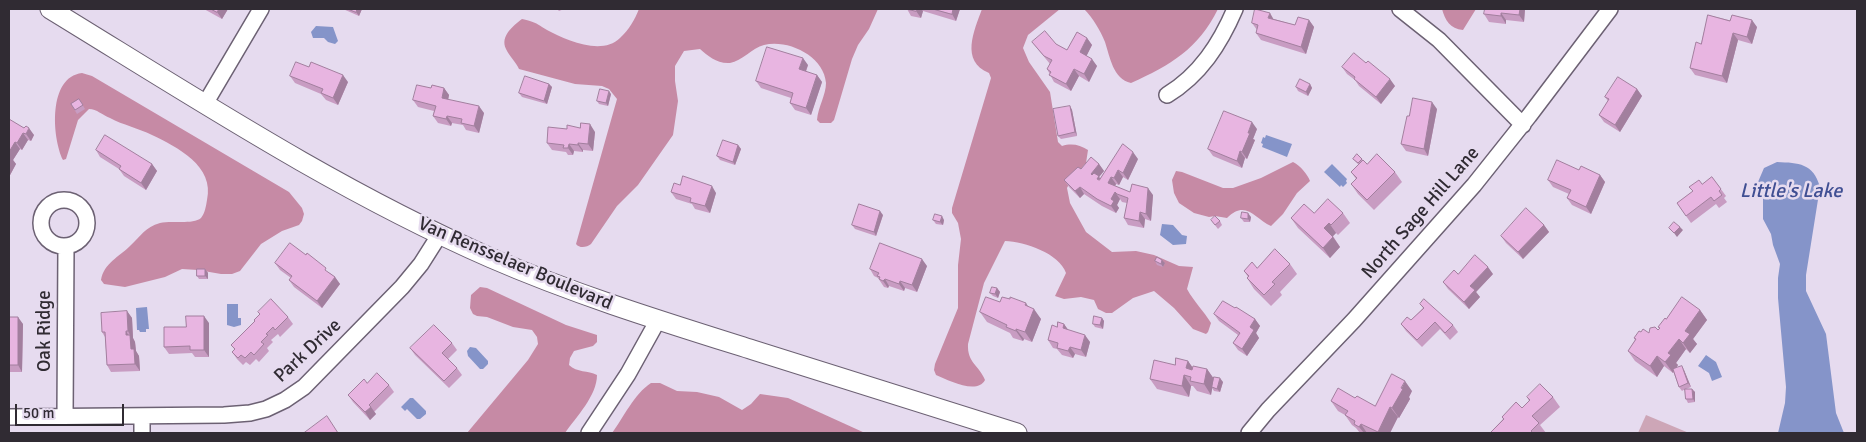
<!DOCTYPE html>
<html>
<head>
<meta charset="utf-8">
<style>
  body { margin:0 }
  #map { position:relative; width:1866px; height:442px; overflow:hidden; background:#e6dbef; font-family:Signika,sans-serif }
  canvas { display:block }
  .frame { position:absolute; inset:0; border:10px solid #302b33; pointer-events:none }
  .scale { position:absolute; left:15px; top:404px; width:109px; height:22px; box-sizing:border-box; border:2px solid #302b33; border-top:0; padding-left:6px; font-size:15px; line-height:18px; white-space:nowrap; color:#302b33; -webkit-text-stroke:4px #e6dbef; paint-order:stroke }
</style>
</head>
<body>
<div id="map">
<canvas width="1866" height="442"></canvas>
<div class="frame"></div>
<div class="scale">50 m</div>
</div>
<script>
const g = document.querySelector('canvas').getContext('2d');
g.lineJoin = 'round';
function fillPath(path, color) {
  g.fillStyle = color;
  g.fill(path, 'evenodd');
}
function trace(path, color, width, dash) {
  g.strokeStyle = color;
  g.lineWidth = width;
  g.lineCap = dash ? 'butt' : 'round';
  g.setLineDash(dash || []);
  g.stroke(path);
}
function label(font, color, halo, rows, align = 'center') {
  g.font = font + ' Signika,sans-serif';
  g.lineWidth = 5;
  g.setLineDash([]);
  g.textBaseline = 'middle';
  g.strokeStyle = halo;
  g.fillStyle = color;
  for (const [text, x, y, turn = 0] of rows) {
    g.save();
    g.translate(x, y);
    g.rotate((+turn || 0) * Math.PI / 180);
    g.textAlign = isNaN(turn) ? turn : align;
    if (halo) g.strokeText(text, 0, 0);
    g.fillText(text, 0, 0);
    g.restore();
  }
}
const green = new Path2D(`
  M 1646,415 L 1689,433 L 1638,433 Z`);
const forest = new Path2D(`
  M 639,9 L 878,9 L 869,29 L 858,45 L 852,59 L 834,120 L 831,123 L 820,123 L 817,120 C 818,107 826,95 826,83 C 824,56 788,39 764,45 C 752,48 742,61 730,63 C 717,64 708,56 700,49 L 684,51 L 675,66 L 675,81 L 678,101 L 673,135 L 638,185 L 617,206 L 591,244 C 587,247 580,249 576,244 L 617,99 L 609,89 L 602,86 L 575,84 L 519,69 C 516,62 509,56 506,49 C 500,36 513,26 522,19 C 535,22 536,23 547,30 C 565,40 602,56 620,38 C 629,30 635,19 639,9 Z
  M 982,9 L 1060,9 L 1028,35 L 1023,48 L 1029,62 L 1050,92 L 1058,142 L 1062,146 C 1072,143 1080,145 1088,150 L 1086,163 L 1071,180 L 1067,188 L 1070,203 L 1086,232 L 1112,252 L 1136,251 L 1154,255 L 1179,266 L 1193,267 L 1187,289 C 1194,302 1204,311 1211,323 L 1208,332 L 1206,334 L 1193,329 L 1174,308 L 1154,291 L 1133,298 L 1112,313 L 1106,313 L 1098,309 L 1094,300 L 1081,297 L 1064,299 L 1055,296 L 1066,273 C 1059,253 1025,242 1005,241 L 984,283 L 968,344 C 967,363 979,365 985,380 C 977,395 948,380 936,375 L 934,370 L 935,364 L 958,308 L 958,265 L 961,239 L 958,223 L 952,213 L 952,208 L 991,78 L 989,73 C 960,61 974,31 982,9 Z
  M 1084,9 L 1218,9 C 1198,49 1171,65 1131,83 C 1113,79 1110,57 1105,42 C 1100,30 1093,18 1084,9 Z
  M 1442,9 L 1476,9 L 1463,30 C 1450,29 1445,20 1442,9 Z
  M 82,73 L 92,76 L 289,192 L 302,208 L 304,214 L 302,221 L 299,225 L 282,231 L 261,244 L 240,271 L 232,274 L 221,274 L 198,270 L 182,269 L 165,277 L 125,287 L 104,284 L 101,280 C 104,263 119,257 130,246 C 141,236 145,227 160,223 C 171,220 193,225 201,218 C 205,213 206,206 207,200 C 215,166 177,147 152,135 C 138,128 123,125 110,118 C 102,115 97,109 89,109 L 78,120 L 66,159 L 63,160 C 52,137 48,77 82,73 Z
  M 1293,162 C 1300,165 1308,175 1310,181 L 1297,193 L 1283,214 L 1271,226 C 1255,219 1246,199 1227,218 L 1215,216 L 1209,217 L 1194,213 L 1179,203 L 1174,193 L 1172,180 L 1176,171 L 1182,172 L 1223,188 L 1233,188 L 1261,178 Z
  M 480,287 L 487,288 L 566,325 L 597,335 L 597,342 L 593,346 L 574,351 L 570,358 L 569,365 C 577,373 588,370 597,375 C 597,396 576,417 565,433 L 467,433 L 528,360 L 538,344 L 537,337 L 532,330 L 513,327 L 487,317 L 477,316 L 473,314 L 470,308 L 471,295 Z
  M 651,383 L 660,383 L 677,391 L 697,392 L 719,397 L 742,410 L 751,404 L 760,394 L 788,398 L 865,433 L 877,433 L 612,433 C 624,417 634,394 651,383 Z`);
const water = new Path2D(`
  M 316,26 L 333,27 L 338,41 L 335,44 L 328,42 L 324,38 L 313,38 L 311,32 Z
  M 1266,135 L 1292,144 L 1287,157 L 1262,147 L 1263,144 L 1261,143 L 1263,137 L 1265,138 Z
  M 1777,162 C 1799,163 1813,163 1820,187 L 1806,275 L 1806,291 L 1826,334 L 1836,413 L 1844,433 L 1778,433 L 1785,403 L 1786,387 L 1778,298 L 1778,278 L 1780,264 L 1773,245 L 1771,234 L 1763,219 L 1763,199 L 1759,190 L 1758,182 L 1764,168 Z
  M 1332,164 L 1347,179 L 1346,181 L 1347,183 L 1343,187 L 1341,185 L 1340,187 L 1324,172 Z
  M 1162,224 L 1173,225 L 1182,235 L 1187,236 L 1186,244 L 1173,245 L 1160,235 Z
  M 227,304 L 238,304 L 238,318 L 241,318 L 241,325 L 234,327 L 227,325 Z
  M 147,307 L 149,329 L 146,329 L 146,332 L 140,332 L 139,330 L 137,330 L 136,308 Z
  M 470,347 L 476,348 L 488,361 L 488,364 L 483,369 L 480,369 L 468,356 L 467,351 Z
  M 1706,355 L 1716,362 L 1722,377 L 1712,381 L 1709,373 L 1698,366 Z
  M 410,398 L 413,398 L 426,411 L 426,414 L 420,419 L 417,419 L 407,409 L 405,411 L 401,407 Z`);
const minor = new Path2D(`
  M 1400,9 L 1439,40 L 1523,125
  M 1167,95 C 1200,75 1220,44 1235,9
  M 205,104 L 261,9
  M41 223a23 23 0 1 1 46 0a23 23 0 1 1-46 0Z
  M 142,416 L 142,433
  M 9,417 L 224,415 L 250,413 L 266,409 L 285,400 L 304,387 L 402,287 L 421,264 L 440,234
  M 65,417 L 66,246
  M 589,433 L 628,374 L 658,320
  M 1249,433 L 1268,410 L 1354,320 L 1474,185 L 1529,116 L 1610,9`);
const major = new Path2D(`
  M 50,9 C 194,97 336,190 491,258 C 576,295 664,322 753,350 C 841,378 929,405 1017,433`);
const wall = new Path2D(`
  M 204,9 L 228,9 L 222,19 Z
  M 343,9 L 362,9 L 359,16 Z
  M 557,9 L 564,9 L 559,11 Z
  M 907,9 L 960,9 L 956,21 L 923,11 L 921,18 L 911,16 Z
  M 1525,9 L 1524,22 L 1506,20 L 1506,24 L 1489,22 L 1484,14 Z
  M 1708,15 L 1757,27 L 1752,44 L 1738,40 L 1727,83 L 1695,75 L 1690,68 L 1701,44 Z
  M 1274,19 L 1295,25 L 1309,20 L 1314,27 L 1306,54 L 1261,40 L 1256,33 L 1257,30 L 1252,23 Z
  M 1087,38 L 1092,45 L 1086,56 L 1097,66 L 1089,82 L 1079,76 L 1071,91 L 1054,82 L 1047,69 L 1050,64 L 1032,42 L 1056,44 L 1067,50 Z
  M 808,65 L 806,72 L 817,75 L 822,82 L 811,115 L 795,110 L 790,103 L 791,98 L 761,88 L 756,81 Z
  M 1342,67 L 1395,86 L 1381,104 L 1359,86 L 1355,80 L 1347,74 Z
  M 290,76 L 348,82 L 338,105 L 326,100 L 321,94 L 295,83 Z
  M 549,84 L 552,87 L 547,104 L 522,97 L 519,93 Z
  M 1310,84 L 1312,88 L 1308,96 L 1298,91 L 1296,87 Z
  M 431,88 L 444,88 L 449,95 L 448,100 L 484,113 L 479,133 L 466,130 L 463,125 L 452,123 L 451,126 L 438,123 L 433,116 L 434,111 L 418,107 L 413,100 Z
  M 1637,89 L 1642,96 L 1620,132 L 1604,122 L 1599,115 L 1608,101 L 1605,97 Z
  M 611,94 L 608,106 L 599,104 L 597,101 Z
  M 79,99 L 85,109 L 77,114 L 71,104 Z
  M 1070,106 L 1072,110 L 1077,136 L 1061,139 L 1058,136 Z
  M 1437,109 L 1428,156 L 1406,151 L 1401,144 L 1409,116 Z
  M 9,119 L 34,135 L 31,141 L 28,140 L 22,150 L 20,149 L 13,160 L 16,164 L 9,177 Z
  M 1257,129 L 1253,139 L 1255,140 L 1247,159 L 1245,158 L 1242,168 L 1213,156 L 1208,149 Z
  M 595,132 L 593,151 L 583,150 L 583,152 L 574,151 L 573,155 L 568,155 L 566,152 L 552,150 L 547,143 Z
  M 738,145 L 741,149 L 735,165 L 720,160 L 717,156 Z
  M 96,150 L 152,164 L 157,171 L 146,190 L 124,176 L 119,169 L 100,157 Z
  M 1357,154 L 1367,164 L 1395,172 L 1402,182 L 1374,210 L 1358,194 L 1351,184 L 1356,179 L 1351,172 L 1359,165 L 1353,159 Z
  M 1138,159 L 1128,180 L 1123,177 L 1119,185 L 1116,184 L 1115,186 L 1130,192 L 1153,195 L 1151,221 L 1145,219 L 1144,228 L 1128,225 L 1124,218 L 1127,203 L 1122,202 L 1120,199 L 1117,205 L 1119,208 L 1116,213 L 1102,206 L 1084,194 L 1080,198 L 1069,187 L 1064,180 L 1081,169 L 1099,164 L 1104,171 L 1099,177 L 1100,178 Z
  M 1579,170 L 1600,175 L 1605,182 L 1591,214 L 1572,205 L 1567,198 L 1569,194 L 1553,187 L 1548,180 Z
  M 1712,177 L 1726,196 L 1724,198 L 1727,202 L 1719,208 L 1716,204 L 1691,223 L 1677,203 Z
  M 680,185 L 716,193 L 710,213 L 695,209 L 692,204 L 676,199 L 671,192 Z
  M 1314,213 L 1343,213 L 1350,223 L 1338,235 L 1336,233 L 1333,236 L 1340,247 L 1330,258 L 1298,228 L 1291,218 Z
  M 883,215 L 876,236 L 855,229 L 852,225 Z
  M 1251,217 L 1250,222 L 1244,222 L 1241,218 Z
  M 933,220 L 944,220 L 943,225 L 936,224 Z
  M 1211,220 L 1220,221 L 1222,225 L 1218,229 Z
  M 1544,225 L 1549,232 L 1523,259 L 1506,243 L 1501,236 Z
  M 1155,261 L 1165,263 L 1163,267 L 1157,265 Z
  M 275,263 L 330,273 L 335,277 L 340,284 L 322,308 L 294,287 L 289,280 L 291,278 L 280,270 Z
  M 1290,264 L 1297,274 L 1280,292 L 1282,295 L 1271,306 L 1254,289 L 1247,278 L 1248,277 L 1244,271 L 1257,268 Z
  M 927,266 L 917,292 L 905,288 L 904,291 L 889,286 L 888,288 L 884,287 L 878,278 L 874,276 L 870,269 Z
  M 205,269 L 208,273 L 208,279 L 199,279 L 197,276 Z
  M 1458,274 L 1493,274 L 1476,292 L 1480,297 L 1469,309 L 1448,289 L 1443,282 Z
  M 997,288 L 1000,292 L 998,298 L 993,296 L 990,293 Z
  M 1420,304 L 1453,325 L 1458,332 L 1450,340 L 1440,329 L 1422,347 L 1406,331 L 1401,324 L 1411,320 L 1423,308 Z
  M 1028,306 L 1041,319 L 1032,342 L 1024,339 L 1023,341 L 1013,338 L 1010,333 L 987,322 L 980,312 Z
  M 1235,308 L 1255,319 L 1260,326 L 1256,333 L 1259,338 L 1247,356 L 1238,350 L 1233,343 L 1238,335 L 1219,321 L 1214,314 Z
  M 1700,310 L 1707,320 L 1693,339 L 1697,344 L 1690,353 L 1686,349 L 1676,363 L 1678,365 L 1676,368 L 1684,370 L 1691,387 L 1686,389 L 1692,389 L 1695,392 L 1695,402 L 1688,403 L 1686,399 L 1685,389 L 1682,391 L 1679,387 L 1673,371 L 1673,373 L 1664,366 L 1657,377 L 1635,361 L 1628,351 L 1635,340 L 1634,338 L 1641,332 L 1649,333 L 1658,330 L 1660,328 L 1658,327 Z
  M 127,311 L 132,318 L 133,338 L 135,342 L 136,351 L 139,356 L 140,371 L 111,372 L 107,365 L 105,337 L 102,332 Z
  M 258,312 L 288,317 L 293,324 L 280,337 L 278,334 L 271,340 L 273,342 L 267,348 L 269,351 L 259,362 L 256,359 L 250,365 L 246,362 L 243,365 L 237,359 L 232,352 L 235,350 L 231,345 L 255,321 L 260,314 Z
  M 9,317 L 23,324 L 22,372 L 9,372 Z
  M 1102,318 L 1104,321 L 1103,329 L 1095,327 L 1093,324 Z
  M 209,323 L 209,357 L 195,357 L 192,353 L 169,354 L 164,347 L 186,327 Z
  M 1064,324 L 1068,330 L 1090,342 L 1086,357 L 1075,354 L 1073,358 L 1062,355 L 1057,349 L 1053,348 L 1048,340 L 1057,327 Z
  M 452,343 L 457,350 L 448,359 L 457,368 L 462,375 L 449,388 L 415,355 L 410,348 Z
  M 1188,361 L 1193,368 L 1207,369 L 1214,379 L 1223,382 L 1220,392 L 1214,391 L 1212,388 L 1211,395 L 1197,391 L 1193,386 L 1191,386 L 1189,397 L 1157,389 L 1150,379 L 1175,365 Z
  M 367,383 L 389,385 L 394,392 L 374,412 L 376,414 L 370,420 L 353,402 L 348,395 Z
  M 1412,391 L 1409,397 L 1410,399 L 1399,418 L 1398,417 L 1390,433 L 1360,433 L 1356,428 L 1352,425 L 1345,415 L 1338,411 L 1331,401 L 1355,398 L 1375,406 Z
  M 1527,397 L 1553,397 L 1560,407 L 1540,425 L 1546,433 L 1490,433 L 1503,419 L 1502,417 L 1522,408 L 1529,401 Z`);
const shadedWall = new Path2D(`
  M 219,9 L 228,9 L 222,19 L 217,12 Z
  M 357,9 L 362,9 L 359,16 L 356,12 Z
  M 917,9 L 921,9 L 923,11 L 921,18 L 916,11 Z
  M 953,9 L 960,9 L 956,21 L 952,14 Z
  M 1520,9 L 1525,9 L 1524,22 L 1519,15 Z
  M 1270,13 L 1274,20 L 1268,18 Z
  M 1501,13 L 1506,20 L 1506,24 L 1501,16 Z
  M 1309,20 L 1314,27 L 1306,54 L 1301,47 Z
  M 1752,20 L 1757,27 L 1752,44 L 1747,37 Z
  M 1733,33 L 1738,40 L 1727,83 L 1722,76 Z
  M 1087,38 L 1092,45 L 1085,59 L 1080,52 Z
  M 803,58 L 808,65 L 804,76 L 799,69 Z
  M 1092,59 L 1097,66 L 1089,82 L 1084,74 Z
  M 1074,69 L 1079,76 L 1071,91 L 1066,84 Z
  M 343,75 L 348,82 L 338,105 L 333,98 Z
  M 817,75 L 822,82 L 811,115 L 806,108 Z
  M 1390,79 L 1395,86 L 1381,104 L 1376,97 Z
  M 549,84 L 552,87 L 547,104 L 544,101 Z
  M 1310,84 L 1312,88 L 1308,96 L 1306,92 Z
  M 444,88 L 449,95 L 447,105 L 442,98 Z
  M 1637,89 L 1642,96 L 1620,132 L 1615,125 Z
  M 609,91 L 611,94 L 608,106 L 606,103 Z
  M 1432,102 L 1437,109 L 1428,156 L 1424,149 Z
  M 479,106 L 484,113 L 479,133 L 474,126 Z
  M 1070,106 L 1072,110 L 1077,136 L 1075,132 Z
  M 447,116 L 452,123 L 451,126 L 446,119 Z
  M 1252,122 L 1257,129 L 1253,139 L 1255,140 L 1247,159 L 1242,152 L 1248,133 Z
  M 590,124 L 595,132 L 593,151 L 588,144 Z
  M 29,128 L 34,135 L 31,141 L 26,134 Z
  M 23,133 L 28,140 L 22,150 L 17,143 Z
  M 15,142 L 20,149 L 13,160 L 16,164 L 9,177 L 9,152 Z
  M 578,143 L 583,150 L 583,152 L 578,145 Z
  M 569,144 L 574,151 L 573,155 L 568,148 Z
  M 738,145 L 741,149 L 735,165 L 733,162 Z
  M 1240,151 L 1245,158 L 1242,168 L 1237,161 Z
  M 1133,152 L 1138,159 L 1128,180 L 1123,173 Z
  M 152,164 L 157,171 L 146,190 L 141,183 Z
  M 1099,164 L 1104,171 L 1099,177 L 1104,183 L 1091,174 Z
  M 1118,170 L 1123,177 L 1119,185 L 1114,178 Z
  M 1600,175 L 1605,182 L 1591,214 L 1586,207 Z
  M 1111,177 L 1116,184 L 1113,190 L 1108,183 Z
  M 712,186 L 716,193 L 710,213 L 705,206 Z
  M 1080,187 L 1084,194 L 1080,198 L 1075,191 Z
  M 1148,188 L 1153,195 L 1151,221 L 1146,214 Z
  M 1115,192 L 1120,199 L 1117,205 L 1119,208 L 1116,213 L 1111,206 L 1111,199 Z
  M 880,211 L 883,215 L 876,236 L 874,232 Z
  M 1140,212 L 1145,219 L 1144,228 L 1139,221 Z
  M 1248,213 L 1251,217 L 1250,222 L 1248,219 Z
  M 942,216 L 944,220 L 943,225 L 940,222 Z
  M 1329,223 L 1336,233 L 1331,238 L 1324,228 Z
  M 1544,225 L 1549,232 L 1523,259 L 1518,252 Z
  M 1680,227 L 1683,230 L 1677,237 L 1674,233 Z
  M 1333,237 L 1340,247 L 1330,258 L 1323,248 Z
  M 922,259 L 927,266 L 917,292 L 912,285 Z
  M 1162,260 L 1165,263 L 1163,267 L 1161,264 Z
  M 1488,267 L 1493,274 L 1476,292 L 1480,297 L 1469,309 L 1464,302 L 1470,286 Z
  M 205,269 L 208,273 L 208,279 L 205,276 Z
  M 335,277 L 340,284 L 322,308 L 317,301 Z
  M 885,279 L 889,286 L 888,288 L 883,281 Z
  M 900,281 L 905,288 L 904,291 L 899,284 Z
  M 997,288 L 1000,292 L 998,298 L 995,294 Z
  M 1026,303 L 1032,313 L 1034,309 L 1041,319 L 1032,342 L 1025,332 L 1025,305 Z
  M 1700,310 L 1707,320 L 1693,339 L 1697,344 L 1690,353 L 1683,343 L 1685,331 Z
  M 127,311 L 132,318 L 133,338 L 135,342 L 136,351 L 139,356 L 140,371 L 135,364 L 126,335 L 126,331 L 130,338 L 130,335 L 128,331 Z
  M 204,316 L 209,323 L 209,357 L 204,350 Z
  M 18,317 L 23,324 L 22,372 L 18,365 Z
  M 1102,318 L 1104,321 L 1103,329 L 1100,325 Z
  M 1255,319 L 1260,326 L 1256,333 L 1259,338 L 1247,356 L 1242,349 L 1250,327 Z
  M 1064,324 L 1069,331 L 1063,328 Z
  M 1016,329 L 1024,339 L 1023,341 L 1016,331 Z
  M 1085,335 L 1090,342 L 1086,357 L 1081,350 Z
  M 1679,339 L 1686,349 L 1676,363 L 1678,365 L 1673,373 L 1665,362 L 1668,353 Z
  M 1070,347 L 1075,354 L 1073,358 L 1068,351 Z
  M 1657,356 L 1664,366 L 1657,377 L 1650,366 Z
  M 1188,361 L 1195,371 L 1186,368 Z
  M 1682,366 L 1684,370 L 1691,387 L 1688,383 Z
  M 1207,369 L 1214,379 L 1211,395 L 1204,384 Z
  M 1184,375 L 1191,386 L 1189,397 L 1182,386 Z
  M 1220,378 L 1223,382 L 1220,392 L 1217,389 Z
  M 1405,381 L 1412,391 L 1409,397 L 1410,399 L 1399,418 L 1392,408 Z
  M 1692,389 L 1695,392 L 1695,402 L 1693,399 Z
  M 371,407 L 376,414 L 370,420 L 365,412 Z
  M 1390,407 L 1398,417 L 1390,433 L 1379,433 L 1378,432 Z
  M 1361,424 L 1367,433 L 1364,433 L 1359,427 Z`);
const building = new Path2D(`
  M 211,9 L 219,9 L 217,12 Z
  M 348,9 L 357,9 L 356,12 Z
  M 907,9 L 917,9 L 916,11 Z
  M 933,9 L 953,9 L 952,14 Z
  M 1255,9 L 1270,13 L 1268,18 L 1295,25 L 1298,17 L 1309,20 L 1301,47 L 1256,33 L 1258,25 L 1252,23 Z
  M 1485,9 L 1520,9 L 1519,15 L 1501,13 L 1501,16 L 1484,14 Z
  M 1708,15 L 1730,21 L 1732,15 L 1752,20 L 1747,37 L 1733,33 L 1722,76 L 1690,68 L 1696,42 L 1701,44 Z
  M 1045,31 L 1056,44 L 1067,50 L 1077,32 L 1087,38 L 1080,52 L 1092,59 L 1084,74 L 1074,69 L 1066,84 L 1049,75 L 1051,72 L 1047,69 L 1052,60 L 1044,56 L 1032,42 Z
  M 767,47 L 803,58 L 799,69 L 817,75 L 806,108 L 790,103 L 793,93 L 756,81 Z
  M 1354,53 L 1366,63 L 1368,61 L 1390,79 L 1376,97 L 1354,79 L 1355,77 L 1342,67 Z
  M 296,62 L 309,67 L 311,62 L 343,75 L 333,98 L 321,93 L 323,89 L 290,76 Z
  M 525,76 L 549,84 L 544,101 L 519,93 Z
  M 1618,77 L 1637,89 L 1615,125 L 1599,115 L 1609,99 L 1605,97 Z
  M 1300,79 L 1310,84 L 1306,92 L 1296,87 Z
  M 417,85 L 431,88 L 432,85 L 444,88 L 442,98 L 479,106 L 474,126 L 461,123 L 462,119 L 447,116 L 446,119 L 433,116 L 436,106 L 413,100 Z
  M 600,89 L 609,91 L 606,103 L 597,101 Z
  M 1413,98 L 1432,102 L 1424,149 L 1401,144 L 1407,116 L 1409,116 Z
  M 79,99 L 83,105 L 75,110 L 71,104 Z
  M 1070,106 L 1075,132 L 1058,136 L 1053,109 Z
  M 1224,111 L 1252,122 L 1248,133 L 1250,133 L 1242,152 L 1240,151 L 1237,161 L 1208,149 Z
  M 9,119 L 24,128 L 26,126 L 29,128 L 26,134 L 23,133 L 17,143 L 15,142 L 9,152 Z
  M 581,123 L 590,124 L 588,144 L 578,143 L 578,145 L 569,144 L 568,148 L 563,148 L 564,145 L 547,143 L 548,127 L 567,129 L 567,125 L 580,128 Z
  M 105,135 L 152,164 L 141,183 L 119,169 L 121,166 L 96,150 Z
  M 723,140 L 738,145 L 733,162 L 717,156 Z
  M 1123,144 L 1133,152 L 1123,173 L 1118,170 L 1114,178 L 1111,177 L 1108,183 L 1130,192 L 1132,184 L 1148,188 L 1146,214 L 1140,212 L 1139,221 L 1124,218 L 1128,198 L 1117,194 L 1115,192 L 1111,199 L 1114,201 L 1111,206 L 1097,199 L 1080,187 L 1075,191 L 1064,180 L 1078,167 L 1081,169 L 1091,157 L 1099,164 L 1091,174 L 1092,175 L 1094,173 L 1099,176 L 1097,179 L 1099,180 Z
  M 1357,154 L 1362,159 L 1358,163 L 1353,159 Z
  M 1377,154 L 1395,172 L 1367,200 L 1351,184 L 1357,178 L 1351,172 L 1363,160 L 1367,164 Z
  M 1557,160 L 1579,170 L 1581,166 L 1600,175 L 1586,207 L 1567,198 L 1571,190 L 1548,180 Z
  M 683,176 L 712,186 L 705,206 L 690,202 L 691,198 L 671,192 L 674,183 L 680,185 Z
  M 1712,177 L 1721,189 L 1719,191 L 1722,195 L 1714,201 L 1711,197 L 1686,216 L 1677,203 L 1693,191 L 1689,187 L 1699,180 L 1702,184 Z
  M 1328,199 L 1343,213 L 1331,225 L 1329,223 L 1324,228 L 1333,237 L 1323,248 L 1291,218 L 1304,204 L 1314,213 Z
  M 859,204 L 880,211 L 874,232 L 852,225 Z
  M 1526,208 L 1544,225 L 1518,252 L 1501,236 Z
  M 1242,212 L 1248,213 L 1248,219 L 1241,218 Z
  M 935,214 L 942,216 L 940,222 L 933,220 Z
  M 1215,216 L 1220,221 L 1215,225 L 1211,220 Z
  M 1674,222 L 1680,227 L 1674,233 L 1669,228 Z
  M 290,243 L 306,255 L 307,253 L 326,268 L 325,270 L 335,277 L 317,301 L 289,280 L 292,276 L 275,263 Z
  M 880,243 L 922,259 L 912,285 L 900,281 L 899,284 L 885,279 L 883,281 L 879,279 L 880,277 L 877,276 L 879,273 L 870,269 Z
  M 1275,249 L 1290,264 L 1272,282 L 1275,284 L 1264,295 L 1247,278 L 1249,276 L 1244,271 L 1252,262 L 1257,268 Z
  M 1475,255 L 1488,267 L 1470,286 L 1475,290 L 1464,302 L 1443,282 L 1454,270 L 1458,274 Z
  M 1157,257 L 1162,260 L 1161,264 L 1155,261 Z
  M 197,269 L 205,269 L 205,276 L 197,276 Z
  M 992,287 L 997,288 L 995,294 L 990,293 Z
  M 986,297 L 1000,302 L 1002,297 L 1010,299 L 1010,297 L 1026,303 L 1025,305 L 1034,309 L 1025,332 L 1016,329 L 1016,331 L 1006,327 L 1007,325 L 980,312 Z
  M 1682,297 L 1700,310 L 1685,331 L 1690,334 L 1683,343 L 1679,339 L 1668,353 L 1671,355 L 1665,362 L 1657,356 L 1650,366 L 1628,351 L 1636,339 L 1634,338 L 1639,331 L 1641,332 L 1643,329 L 1649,333 L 1650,328 L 1655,327 L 1658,330 L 1660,328 L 1658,327 L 1665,318 L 1666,319 Z
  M 271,299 L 288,317 L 275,330 L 273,327 L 266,334 L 268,335 L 261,342 L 264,344 L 254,355 L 251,352 L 245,358 L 241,355 L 238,358 L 232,352 L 235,349 L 231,345 L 255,321 L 254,320 L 260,314 L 258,312 Z
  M 1424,299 L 1453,325 L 1445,333 L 1435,322 L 1417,340 L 1401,324 L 1407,317 L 1411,320 L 1424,308 L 1420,304 Z
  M 1223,301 L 1235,308 L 1236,307 L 1255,319 L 1250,327 L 1254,330 L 1242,349 L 1233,343 L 1240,333 L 1214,314 Z
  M 127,311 L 128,331 L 126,331 L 126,335 L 130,335 L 131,349 L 134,349 L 135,364 L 107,365 L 105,332 L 102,332 L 101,313 Z
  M 186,316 L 204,316 L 204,350 L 190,350 L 190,346 L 164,347 L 164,327 L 186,327 Z
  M 1094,316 L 1102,318 L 1100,325 L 1093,324 Z
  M 9,317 L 18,317 L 18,365 L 9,365 Z
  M 1058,322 L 1064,324 L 1063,328 L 1085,335 L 1081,350 L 1070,347 L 1068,351 L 1057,348 L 1058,343 L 1048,340 L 1052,325 L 1057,327 Z
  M 434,325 L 452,343 L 442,353 L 457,368 L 444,381 L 410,348 Z
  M 1176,358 L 1188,361 L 1186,368 L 1192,370 L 1193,366 L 1207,369 L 1204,384 L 1190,381 L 1191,377 L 1184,375 L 1182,386 L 1150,379 L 1154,360 L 1175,365 Z
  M 1682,366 L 1688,383 L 1679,387 L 1673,369 Z
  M 377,373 L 389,385 L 369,405 L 371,407 L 365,412 L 348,395 L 364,379 L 367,383 Z
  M 1392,374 L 1405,381 L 1401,388 L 1403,389 L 1392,408 L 1390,407 L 1378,432 L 1361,424 L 1359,427 L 1354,424 L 1355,421 L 1345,415 L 1348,411 L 1331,401 L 1338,388 L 1355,398 L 1357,396 L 1375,406 Z
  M 1214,377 L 1220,378 L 1217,389 L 1212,387 Z
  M 1540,384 L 1553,397 L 1532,416 L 1539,423 L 1531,431 L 1533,433 L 1490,433 L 1504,419 L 1502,417 L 1516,402 L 1522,408 L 1530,400 L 1527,397 Z
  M 1685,389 L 1692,389 L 1693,399 L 1686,399 Z
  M 327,416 L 338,433 L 304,433 Z`);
const streetNames = [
  ["North Sage Hill Lane",1421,213,-49],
  ["Van Rensselaer Boulevard",515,264,23],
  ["Oak Ridge",45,331,-90],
  ["Park Drive",308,351,-43]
];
const waterNames = [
  ["Little's Lake",1791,192]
];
fillPath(green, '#cda6b7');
fillPath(forest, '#c68aa5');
fillPath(water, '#8594c9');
trace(minor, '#6c6173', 18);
trace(major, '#6c6173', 21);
trace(minor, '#fff', 15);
trace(major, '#fff', 19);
fillPath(wall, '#c89cc2');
fillPath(shadedWall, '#a27f9e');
fillPath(building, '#e8b5e1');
trace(building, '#a27f9e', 1);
label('19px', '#302b33', '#e6dbef', streetNames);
label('italic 20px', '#404f93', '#e6dbef', waterNames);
</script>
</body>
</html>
